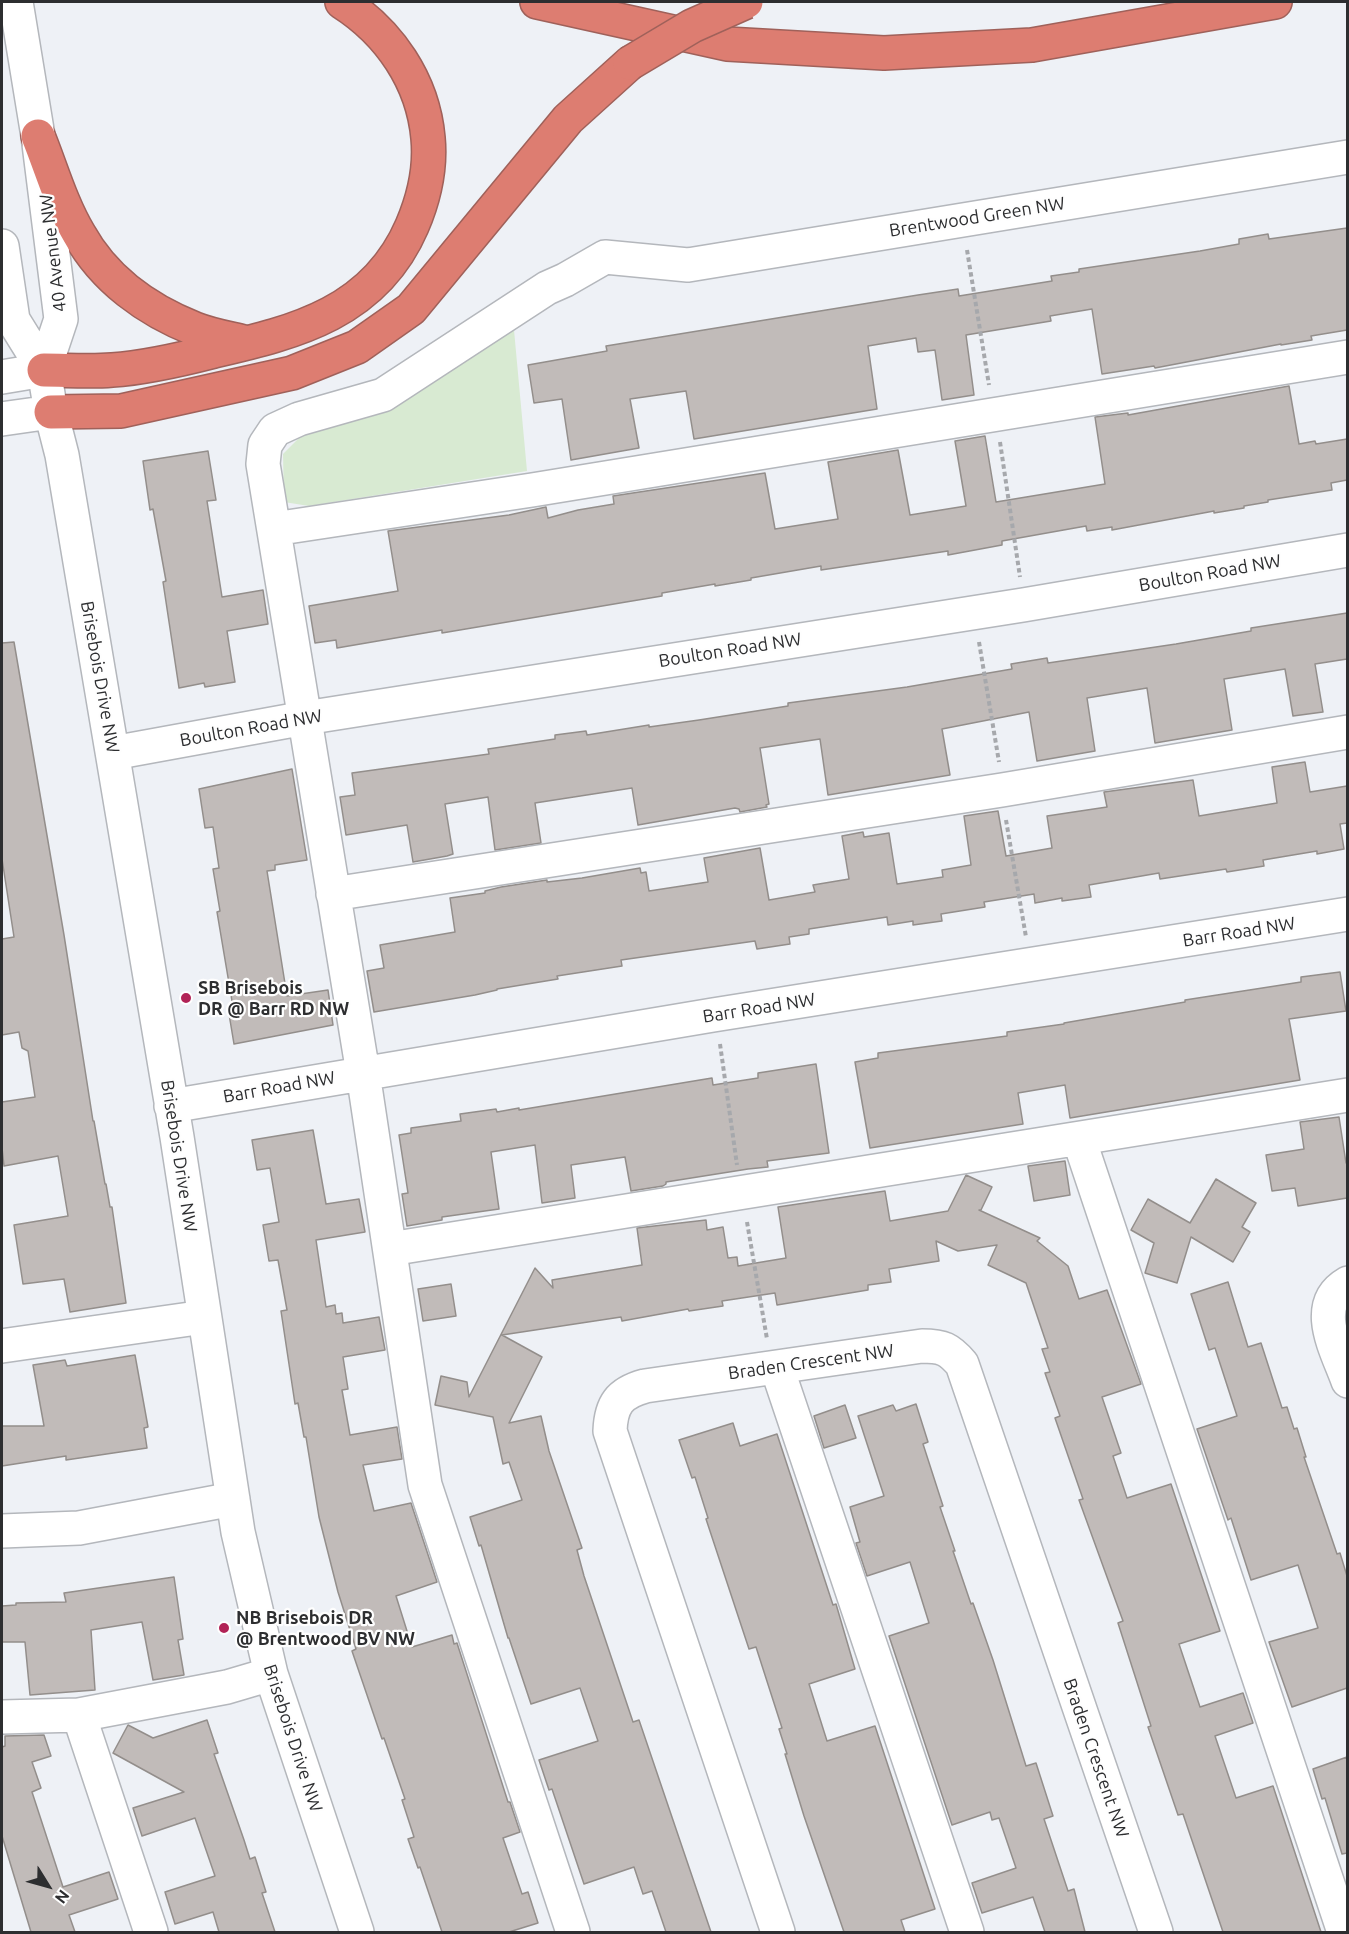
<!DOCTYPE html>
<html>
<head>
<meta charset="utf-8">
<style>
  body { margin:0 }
  #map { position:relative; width:1349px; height:1934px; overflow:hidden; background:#eef1f6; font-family:Ubuntu,sans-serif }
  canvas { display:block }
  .frame { position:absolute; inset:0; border:3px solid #2d2e30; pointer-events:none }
  .north { position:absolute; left:18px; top:1856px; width:60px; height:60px; -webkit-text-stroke:4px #fefefe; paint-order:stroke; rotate:127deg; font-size:16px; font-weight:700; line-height:24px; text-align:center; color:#2d2e30 }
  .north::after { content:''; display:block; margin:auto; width:21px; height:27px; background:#2d2e30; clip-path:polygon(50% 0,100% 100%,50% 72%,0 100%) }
</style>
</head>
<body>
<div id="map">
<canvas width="1349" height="1934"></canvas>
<div class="frame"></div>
<div class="north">N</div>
</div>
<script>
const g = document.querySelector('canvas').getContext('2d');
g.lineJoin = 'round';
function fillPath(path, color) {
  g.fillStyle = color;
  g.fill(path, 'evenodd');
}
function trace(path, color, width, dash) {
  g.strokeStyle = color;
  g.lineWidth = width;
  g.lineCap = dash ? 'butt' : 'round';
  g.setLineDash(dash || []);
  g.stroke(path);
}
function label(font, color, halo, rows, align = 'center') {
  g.font = font + ' Ubuntu,sans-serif';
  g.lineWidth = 4.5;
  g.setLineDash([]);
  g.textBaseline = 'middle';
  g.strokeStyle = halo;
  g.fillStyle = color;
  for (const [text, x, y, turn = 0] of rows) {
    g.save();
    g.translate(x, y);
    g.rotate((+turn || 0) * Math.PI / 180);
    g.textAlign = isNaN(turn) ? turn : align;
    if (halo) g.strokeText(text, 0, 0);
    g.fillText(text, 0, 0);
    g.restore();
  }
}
const green = new Path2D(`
  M 514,330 L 527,471 L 309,506 L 284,502 L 283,454 L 301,436 L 399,399 Z`);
const building = new Path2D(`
  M 1347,228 L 1347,330 L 1311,336 L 1312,340 L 1281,345 L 1281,344 L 1155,368 L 1154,366 L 1102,374 L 1092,309 L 1050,316 L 1051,321 L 966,335 L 974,395 L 942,400 L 935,350 L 918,352 L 916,338 L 868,346 L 877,409 L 694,439 L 686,391 L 630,399 L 639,448 L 571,460 L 562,399 L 534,403 L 528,365 L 607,351 L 606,346 L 918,295 L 958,289 L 959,296 L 1052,281 L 1051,276 L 1079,272 L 1079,269 L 1200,251 L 1239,244 L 1239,239 L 1268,234 L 1269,239 Z
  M 1289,386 L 1299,444 L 1315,441 L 1316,444 L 1347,439 L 1347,480 L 1331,483 L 1332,490 L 1268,500 L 1268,502 L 1244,506 L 1244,508 L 1214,513 L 1214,511 L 1112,530 L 1112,527 L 1087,531 L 1086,526 L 1002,541 L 1002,545 L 948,555 L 948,551 L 821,570 L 821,566 L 751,578 L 751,580 L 715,586 L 715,584 L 662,593 L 662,596 L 626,602 L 442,633 L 442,630 L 337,648 L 336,640 L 315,643 L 309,606 L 398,591 L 388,531 L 509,515 L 546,507 L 548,518 L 578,510 L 614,504 L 613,496 L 765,473 L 775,529 L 838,519 L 828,462 L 898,450 L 910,515 L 966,506 L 955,441 L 985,436 L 996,502 L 1105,484 L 1095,417 L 1128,413 L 1128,415 Z
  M 208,451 L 216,500 L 207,501 L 222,597 L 263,590 L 268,624 L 227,631 L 235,682 L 205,687 L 204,683 L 179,688 L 163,582 L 166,581 L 153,509 L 150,510 L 143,461 Z
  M 1347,613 L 1347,659 L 1315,664 L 1323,712 L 1293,716 L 1285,669 L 1224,679 L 1232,730 L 1155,743 L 1147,688 L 1087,698 L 1095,751 L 1037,761 L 1029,712 L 942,729 L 950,775 L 828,795 L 820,739 L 760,748 L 769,804 L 766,805 L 767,807 L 740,812 L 739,809 L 735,808 L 638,825 L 632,788 L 535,803 L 541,843 L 495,850 L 488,797 L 445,804 L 453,854 L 447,856 L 413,862 L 407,825 L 346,835 L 340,797 L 355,795 L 352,773 L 489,754 L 488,749 L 555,739 L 555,735 L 586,731 L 587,735 L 649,725 L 649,727 L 699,720 L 788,706 L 788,703 L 907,687 L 1012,669 L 1011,664 L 1047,658 L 1048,663 L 1176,644 L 1251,631 L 1251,628 Z
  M 14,642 L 64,935 L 93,1121 L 94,1121 L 105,1184 L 106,1184 L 110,1207 L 112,1207 L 126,1303 L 70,1312 L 64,1279 L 23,1284 L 14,1225 L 68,1216 L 58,1156 L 4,1166 L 2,1148 L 2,1102 L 35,1097 L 28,1051 L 22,1048 L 19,1032 L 2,1035 L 2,939 L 14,937 L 2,859 L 2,643 Z
  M 1305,762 L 1310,792 L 1347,786 L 1347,823 L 1340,824 L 1344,849 L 1317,854 L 1317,851 L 1263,860 L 1264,866 L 1227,872 L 1226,869 L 1160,879 L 1159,873 L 1089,885 L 1091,897 L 1062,901 L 1062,898 L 1035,903 L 1034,894 L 984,902 L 985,907 L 941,914 L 942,921 L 913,925 L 913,921 L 888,925 L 887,917 L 809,929 L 809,934 L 789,937 L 790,944 L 757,949 L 755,941 L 621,960 L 622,966 L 557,976 L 558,979 L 497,989 L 497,990 L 475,995 L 374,1012 L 367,971 L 384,968 L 380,945 L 455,932 L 450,898 L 485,893 L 485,891 L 501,887 L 547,880 L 547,882 L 582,878 L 640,868 L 641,873 L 646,872 L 649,891 L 708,882 L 704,858 L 760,848 L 769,900 L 815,892 L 813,885 L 849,879 L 842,836 L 863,832 L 864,837 L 889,833 L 897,884 L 943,877 L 942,870 L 971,865 L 964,816 L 998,811 L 1006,856 L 1052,848 L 1047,816 L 1107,807 L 1104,792 L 1193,780 L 1199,816 L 1277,803 L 1272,767 Z
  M 292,769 L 307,860 L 275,865 L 275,870 L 267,871 L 287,996 L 328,990 L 333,1025 L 234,1044 L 229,1014 L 234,1013 L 217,912 L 220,911 L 213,869 L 219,868 L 213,827 L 205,828 L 199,789 Z
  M 1340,972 L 1346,1011 L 1289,1019 L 1300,1080 L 1070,1118 L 1065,1085 L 1018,1093 L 1023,1124 L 870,1148 L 855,1062 L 878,1058 L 878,1053 L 1007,1036 L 1007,1032 L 1064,1024 L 1064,1023 L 1185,1002 L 1185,1000 L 1301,982 L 1301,977 Z
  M 816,1064 L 829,1153 L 767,1161 L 768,1167 L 748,1169 L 666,1182 L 666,1184 L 663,1186 L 631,1191 L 625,1157 L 571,1165 L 575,1198 L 542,1203 L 535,1145 L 491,1152 L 499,1209 L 442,1217 L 442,1220 L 407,1226 L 402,1194 L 408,1193 L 399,1135 L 411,1133 L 411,1128 L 461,1121 L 460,1114 L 496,1109 L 497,1112 L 519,1108 L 519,1110 L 712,1078 L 713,1085 L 758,1078 L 758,1073 Z
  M 1339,1117 L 1346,1163 L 1347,1163 L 1347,1198 L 1298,1206 L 1295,1188 L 1272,1191 L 1266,1155 L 1304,1149 L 1300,1122 Z
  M 313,1130 L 326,1204 L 359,1199 L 365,1232 L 316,1240 L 326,1307 L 335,1305 L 336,1314 L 342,1313 L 343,1323 L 379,1317 L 385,1350 L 343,1357 L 348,1389 L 342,1390 L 350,1435 L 397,1427 L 402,1459 L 363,1465 L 374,1511 L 411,1503 L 437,1582 L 396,1596 L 412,1647 L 452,1635 L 454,1644 L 457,1643 L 508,1802 L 510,1802 L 520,1832 L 503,1838 L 522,1894 L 528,1892 L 538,1923 L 509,1932 L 442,1932 L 420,1867 L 418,1868 L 408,1839 L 414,1837 L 402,1800 L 405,1799 L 384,1738 L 382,1739 L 352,1651 L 356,1649 L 338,1592 L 319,1517 L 306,1437 L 304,1437 L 298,1403 L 295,1404 L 281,1311 L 287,1310 L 278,1260 L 269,1261 L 263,1225 L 279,1222 L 270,1168 L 257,1170 L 252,1140 Z
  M 1065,1161 L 1070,1195 L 1034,1201 L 1028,1166 Z
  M 966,1175 L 992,1187 L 981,1210 L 979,1210 L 1040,1238 L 1037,1241 L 1068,1266 L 1079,1299 L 1107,1290 L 1141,1384 L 1102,1397 L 1121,1453 L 1113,1456 L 1127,1498 L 1171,1484 L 1220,1631 L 1179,1644 L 1200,1707 L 1243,1693 L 1253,1723 L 1215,1736 L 1236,1798 L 1273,1786 L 1321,1932 L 1223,1932 L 1183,1814 L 1178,1815 L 1148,1727 L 1151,1726 L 1118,1623 L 1123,1621 L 1079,1500 L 1083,1499 L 1055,1418 L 1060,1416 L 1045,1373 L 1050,1372 L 1042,1349 L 1048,1348 L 1026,1283 L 988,1265 L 997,1245 L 958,1251 L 936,1241 L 939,1261 L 889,1269 L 891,1282 L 868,1285 L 868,1290 L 777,1305 L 775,1293 L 722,1301 L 723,1306 L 689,1311 L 688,1309 L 622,1321 L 621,1317 L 502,1335 L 542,1357 L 509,1423 L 541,1416 L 549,1451 L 582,1548 L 577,1550 L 584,1576 L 633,1722 L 639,1720 L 711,1932 L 666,1932 L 652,1891 L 643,1894 L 634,1867 L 584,1884 L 552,1789 L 549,1790 L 539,1760 L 598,1741 L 580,1688 L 531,1704 L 509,1638 L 508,1638 L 481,1545 L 479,1546 L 470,1517 L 522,1500 L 509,1462 L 503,1464 L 493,1417 L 435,1405 L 441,1376 L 467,1382 L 469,1397 L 535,1268 L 553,1288 L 552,1280 L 642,1265 L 637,1228 L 706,1220 L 707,1230 L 723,1227 L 728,1258 L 737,1257 L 738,1266 L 786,1258 L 778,1207 L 885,1191 L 890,1221 L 948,1211 Z
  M 1216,1179 L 1256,1203 L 1242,1227 L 1250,1232 L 1233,1262 L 1191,1237 L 1177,1283 L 1145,1273 L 1154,1243 L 1131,1230 L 1148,1199 L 1190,1223 Z
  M 1228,1282 L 1248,1347 L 1261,1343 L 1282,1408 L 1287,1407 L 1294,1429 L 1297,1428 L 1306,1457 L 1304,1457 L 1337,1554 L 1340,1553 L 1347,1576 L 1347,1688 L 1292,1707 L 1269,1642 L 1318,1628 L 1298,1565 L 1251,1580 L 1231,1518 L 1228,1520 L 1197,1429 L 1237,1416 L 1215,1348 L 1209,1350 L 1191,1294 Z
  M 451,1284 L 456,1316 L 423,1321 L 418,1289 Z
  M 135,1355 L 148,1427 L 144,1428 L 147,1448 L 66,1460 L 66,1456 L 2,1466 L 2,1426 L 44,1426 L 33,1365 L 65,1360 L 67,1366 Z
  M 916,1404 L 928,1442 L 923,1444 L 943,1506 L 940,1507 L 955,1551 L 953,1551 L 971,1604 L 973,1603 L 993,1660 L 1026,1766 L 1036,1763 L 1053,1816 L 1044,1819 L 1068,1891 L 1074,1889 L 1085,1932 L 1045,1932 L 1033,1897 L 982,1913 L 972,1883 L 1016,1868 L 999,1818 L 992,1820 L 990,1812 L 952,1825 L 889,1636 L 929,1623 L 910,1562 L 867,1576 L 856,1543 L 860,1542 L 850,1507 L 884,1496 L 858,1416 L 893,1405 L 896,1411 Z
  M 845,1405 L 856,1438 L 824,1448 L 814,1416 Z
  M 733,1423 L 740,1446 L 777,1434 L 833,1605 L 836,1604 L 855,1669 L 809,1684 L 827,1741 L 875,1726 L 935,1909 L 901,1920 L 905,1932 L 844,1932 L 804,1816 L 785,1754 L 787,1754 L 779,1729 L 782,1728 L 756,1647 L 749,1649 L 706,1519 L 708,1518 L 695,1477 L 692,1478 L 679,1440 Z
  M 174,1577 L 183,1639 L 178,1640 L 184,1675 L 153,1680 L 142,1622 L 91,1630 L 95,1690 L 30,1695 L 25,1642 L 2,1642 L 2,1606 L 16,1605 L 16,1603 L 66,1602 L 64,1593 Z
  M 207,1720 L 218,1753 L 214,1754 L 244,1840 L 250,1859 L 255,1857 L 266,1892 L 262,1893 L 275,1932 L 219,1932 L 213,1912 L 175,1924 L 165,1892 L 215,1876 L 195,1818 L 142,1836 L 133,1808 L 184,1792 L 113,1753 L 128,1725 L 153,1738 Z
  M 44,1735 L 51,1756 L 32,1762 L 41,1788 L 32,1792 L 63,1887 L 109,1872 L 118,1899 L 69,1915 L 75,1932 L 31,1932 L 2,1836 L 2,1747 L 5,1746 L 5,1736 Z
  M 1347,1757 L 1347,1853 L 1342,1854 L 1325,1798 L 1322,1799 L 1313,1769 Z`);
const path = new Path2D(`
  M 967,250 L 989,385
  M 1000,442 L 1020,577
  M 979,642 L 999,762
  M 1006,820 L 1026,937
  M 720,1044 L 737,1165
  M 747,1222 L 767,1339`);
const minor = new Path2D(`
  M 16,2 L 38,136 L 61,319 L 44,370
  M 2,246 L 13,320 L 44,370 L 51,412 L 62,455 L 177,1137 L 238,1532 L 271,1674 L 357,1932
  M 2,377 L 44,370
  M 2,419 L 51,412
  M 274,529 L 532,490 L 1348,357
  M 113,753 L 305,718 L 1023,605 L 1348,550
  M 333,894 L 1002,790 L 1348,732
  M 171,1106 L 713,1015 L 1348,914
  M 1079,1139 L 1344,1932
  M 390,1249 L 1348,1095
  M 1348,1283 C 1310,1305 1337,1350 1348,1381
  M 2,1346 L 204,1317
  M 777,1368 L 967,1932
  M 2,1531 L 79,1528 L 233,1499
  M 79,1715 L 151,1932
  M 2,1717 L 79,1715 L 227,1687 L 271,1674
  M 573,1932 L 425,1485 L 363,1073 L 263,464 L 265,445 L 275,430 L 299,419 L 383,395 L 547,288 L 565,280 L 605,257 L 688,265 L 1348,157
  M 778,1932 L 610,1431 C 611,1405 619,1393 645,1386 L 922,1346 C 943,1346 949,1349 962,1364 L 1156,1932`);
const highway = new Path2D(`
  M 537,2 L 727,44 L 884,53 L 1032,45 L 1275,2
  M 38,136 C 51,168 61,204 79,234 C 104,279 147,310 195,329 C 210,335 227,338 244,342
  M 44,370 C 66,370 89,372 112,370 C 144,368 183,359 214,351 C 297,332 375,312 412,226 C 424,198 431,169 428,138 C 423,81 389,32 342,2
  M 51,412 L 121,411 L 292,373 L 357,347 L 411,309 L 568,119 L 630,63`);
const highwayBridge = new Path2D(`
  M 630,63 L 692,26 L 746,2`);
const markers = [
  [186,998,6,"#b12256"],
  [224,1628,6,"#b12256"]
];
const streetNames = [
  ["Brentwood Green NW",977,217,-9],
  ["40 Avenue NW",53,253,-97],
  ["Boulton Road NW",1210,573,-10],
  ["Boulton Road NW",730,650,-9],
  ["Brisebois Drive NW",100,677,80],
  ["Boulton Road NW",251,728,-10],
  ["Barr Road NW",1239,932,-9],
  ["Barr Road NW",759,1008,-9],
  ["Barr Road NW",279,1087,-10],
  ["Brisebois Drive NW",179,1156,81],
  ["Braden Crescent NW",811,1362,-8],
  ["Brisebois Drive NW",293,1738,72],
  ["Braden Crescent NW",1096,1758,71]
];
const poiNames = [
  ["SB Brisebois",198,988],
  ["DR @ Barr RD NW",198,1009],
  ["NB Brisebois DR",236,1618],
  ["@ Brentwood BV NW",236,1639]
];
fillPath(green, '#d8ead2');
fillPath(building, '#c1bbb9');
trace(building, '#938e8b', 1.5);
trace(minor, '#b4b7bc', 36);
trace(highway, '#9f615a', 36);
trace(path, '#a6a8ac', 4, [4.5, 3]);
trace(minor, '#fff', 33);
trace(highway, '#dd7d71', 33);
trace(highwayBridge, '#9f615a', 36, []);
trace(highwayBridge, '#dd7d71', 33);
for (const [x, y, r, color] of markers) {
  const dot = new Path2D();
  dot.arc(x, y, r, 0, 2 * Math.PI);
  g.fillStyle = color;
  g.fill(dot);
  trace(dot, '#fefefe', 2);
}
label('18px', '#2d2e30', '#fefefe', streetNames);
label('bold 18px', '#2d2e30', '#fefefe', poiNames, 'left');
</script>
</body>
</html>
